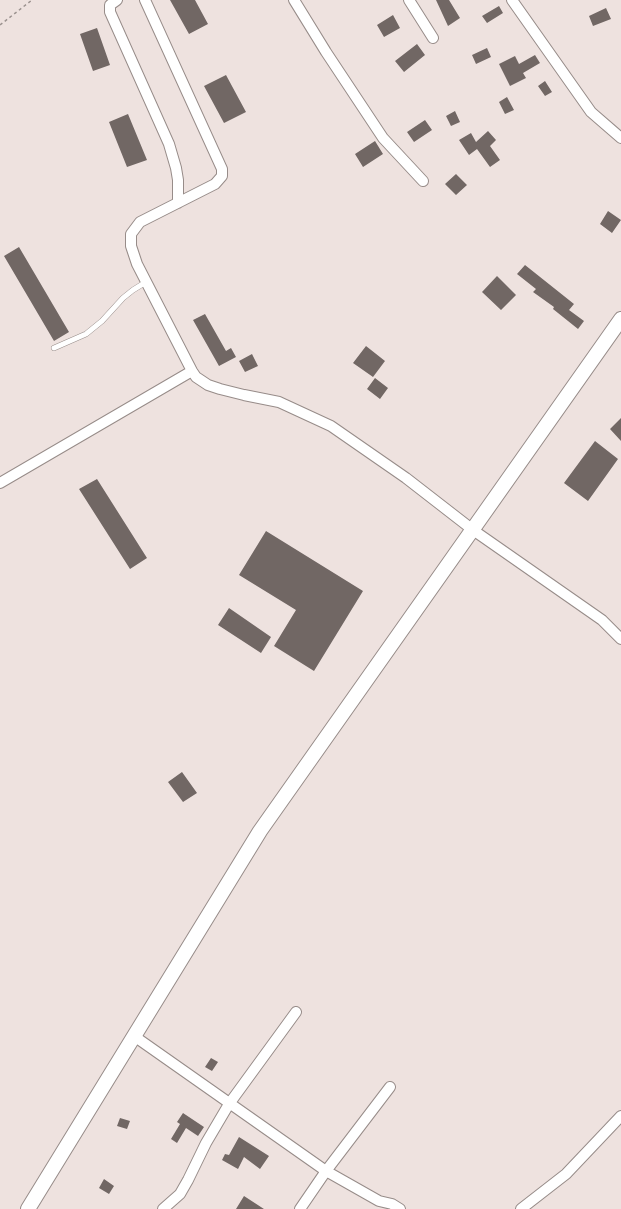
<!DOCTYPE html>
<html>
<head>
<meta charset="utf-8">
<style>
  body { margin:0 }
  canvas { display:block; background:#eee2df }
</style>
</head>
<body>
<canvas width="621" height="1209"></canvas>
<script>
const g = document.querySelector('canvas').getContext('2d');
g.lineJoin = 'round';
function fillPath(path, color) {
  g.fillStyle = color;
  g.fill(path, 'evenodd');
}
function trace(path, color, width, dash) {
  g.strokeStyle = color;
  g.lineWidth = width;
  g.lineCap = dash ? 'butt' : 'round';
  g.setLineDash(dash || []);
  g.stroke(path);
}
const building = new Path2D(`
  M 170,0 L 195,0 L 208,24 L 189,34 Z
  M 436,0 L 449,0 L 460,18 L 448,26 Z
  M 499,6 L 503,13 L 487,23 L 482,16 Z
  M 606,8 L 611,19 L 593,26 L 589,16 Z
  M 393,15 L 400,28 L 384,37 L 377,25 Z
  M 97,28 L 110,65 L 93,71 L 80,34 Z
  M 417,44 L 425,55 L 404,72 L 395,61 Z
  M 487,48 L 491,57 L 476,64 L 472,55 Z
  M 535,55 L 540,63 L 523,73 L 526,78 L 510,86 L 499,64 L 515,56 L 519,64 Z
  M 226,75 L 246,112 L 224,123 L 204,86 Z
  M 545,81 L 552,92 L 545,96 L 538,86 Z
  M 507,97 L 514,110 L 505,114 L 499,102 Z
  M 455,111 L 460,122 L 451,126 L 446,116 Z
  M 128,114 L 147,160 L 127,167 L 109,122 Z
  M 425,120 L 432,130 L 414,142 L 407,132 Z
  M 488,131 L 496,140 L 490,146 L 500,160 L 490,167 L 477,149 L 469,155 L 459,140 L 471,133 L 476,142 Z
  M 375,141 L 383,154 L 363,167 L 355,154 Z
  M 456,174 L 467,185 L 456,195 L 445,184 Z
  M 608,211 L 621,220 L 612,233 L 600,224 Z
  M 19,247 L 69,332 L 54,341 L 4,256 Z
  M 525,265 L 574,304 L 569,310 L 584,321 L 578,329 L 553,309 L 554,307 L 533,292 L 536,289 L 517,274 Z
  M 497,276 L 516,295 L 501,310 L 482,292 Z
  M 205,314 L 226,351 L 231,348 L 236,357 L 219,366 L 193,320 Z
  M 366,346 L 385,361 L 373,377 L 353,363 Z
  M 252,354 L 258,366 L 245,372 L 239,361 Z
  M 375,378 L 388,388 L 380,399 L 367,389 Z
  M 621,418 L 621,441 L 610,429 Z
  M 595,441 L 618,459 L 588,501 L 564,483 Z
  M 97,479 L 147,558 L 130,569 L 79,489 Z
  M 266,531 L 363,591 L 314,671 L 274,646 L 296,610 L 239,575 Z
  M 229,608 L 271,637 L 261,653 L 218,625 Z
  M 182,772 L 197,793 L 183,802 L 168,782 Z
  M 211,1058 L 218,1062 L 212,1071 L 205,1067 Z
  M 183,1113 L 204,1127 L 198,1136 L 186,1128 L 177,1143 L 171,1139 L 180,1124 L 177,1122 Z
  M 120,1118 L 130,1121 L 127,1129 L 117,1126 Z
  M 239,1137 L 269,1156 L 260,1169 L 244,1157 L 238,1169 L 222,1160 L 225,1154 L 229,1155 Z
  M 104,1179 L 114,1186 L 109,1194 L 99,1188 Z
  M 244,1196 L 264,1209 L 236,1209 Z`);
const path = new Path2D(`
  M 0,25 L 32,0`);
const lane = new Path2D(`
  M 54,348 L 86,334 L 102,321 L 123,298 L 133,290 L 146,282`);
const street = new Path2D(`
  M 117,0 L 110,5 L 110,12 L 169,144 L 176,168 L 178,180 L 178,203
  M 145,0 L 222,169 L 222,176 L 215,184 L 140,222 L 131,234 L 131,246 L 137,264 L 192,371 L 196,377 L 208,385 L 220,389 L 244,395 L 279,402 L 331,426 L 406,478 L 473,530 L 602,620 L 621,639
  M 294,0 L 326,52 L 383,138 L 423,181
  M 409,0 L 433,38
  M 512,0 L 591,112 L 621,138
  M 0,483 L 192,371
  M 134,1036 L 326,1171 L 379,1201 L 392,1204 L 400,1209
  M 163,1209 L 180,1194 L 188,1180 L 206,1143 L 229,1104 L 296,1012
  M 300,1209 L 326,1171 L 390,1087
  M 521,1209 L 566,1174 L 621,1116`);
const secondary = new Path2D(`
  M 28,1209 L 260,831 L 621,319`);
fillPath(building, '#716764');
trace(lane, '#978c89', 6);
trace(street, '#978c89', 12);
trace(secondary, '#978c89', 16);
trace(path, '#9c9390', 1.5, [3, 3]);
trace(lane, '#fff', 5);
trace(street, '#fff', 10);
trace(secondary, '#fff', 14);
</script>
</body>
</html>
